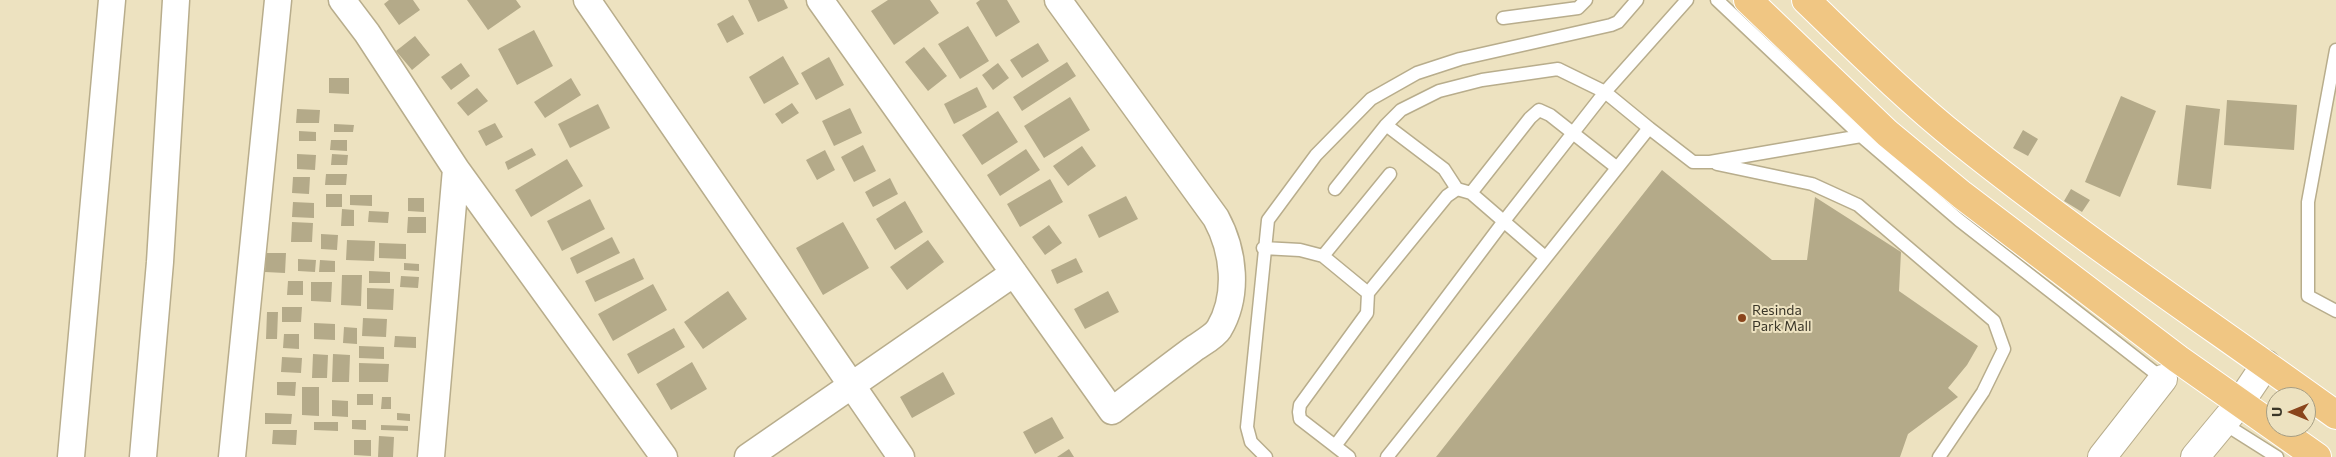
<!DOCTYPE html>
<html>
<head>
<meta charset="utf-8">
<style>
  body { margin:0 }
  #map { position:relative; width:2336px; height:457px; overflow:hidden; background:#ede2c0; font-family:Commissioner,sans-serif }
  canvas { display:block }
  .north { position:absolute; left:2266px; top:387px; width:50px; height:50px; box-sizing:border-box; background:#ede2c0; border:1px solid #a59d83; border-radius:50%; rotate:270deg; font-size:14px; font-weight:700; line-height:20px; text-align:center; color:#3a3628 }
  .north::after { content:''; display:block; margin:auto; width:18px; height:22px; background:#8a451c; clip-path:polygon(50% 0,100% 100%,50% 72%,0 100%) }
</style>
</head>
<body>
<div id="map">
<canvas width="2336" height="457"></canvas>
<div class="north">U</div>
</div>
<script>
const g = document.querySelector('canvas').getContext('2d');
g.lineJoin = 'round';
function fillPath(path, color) {
  g.fillStyle = color;
  g.fill(path, 'evenodd');
}
function trace(path, color, width, dash) {
  g.strokeStyle = color;
  g.lineWidth = width;
  g.lineCap = dash ? 'butt' : 'round';
  g.setLineDash(dash || []);
  g.stroke(path);
}
function label(font, color, halo, rows, align = 'center') {
  g.font = font + ' Commissioner,sans-serif';
  g.lineWidth = 4;
  g.setLineDash([]);
  g.textBaseline = 'middle';
  g.strokeStyle = halo;
  g.fillStyle = color;
  for (const [text, x, y, turn = 0] of rows) {
    g.save();
    g.translate(x, y);
    g.rotate((+turn || 0) * Math.PI / 180);
    g.textAlign = isNaN(turn) ? turn : align;
    if (halo) g.strokeText(text, 0, 0);
    g.fillText(text, 0, 0);
    g.restore();
  }
}
const building = new Path2D(`
  M 389,0 L 413,0 L 420,10 L 399,25 L 384,4 Z
  M 467,0 L 516,0 L 521,7 L 488,30 Z
  M 748,0 L 784,0 L 788,8 L 758,22 Z
  M 888,0 L 930,0 L 939,13 L 894,45 L 871,11 Z
  M 980,0 L 1007,0 L 1020,22 L 996,37 L 976,3 Z
  M 733,15 L 744,34 L 727,43 L 717,24 Z
  M 968,26 L 989,61 L 960,79 L 938,44 Z
  M 534,30 L 553,66 L 517,85 L 498,49 Z
  M 415,36 L 430,55 L 412,70 L 396,51 Z
  M 1038,43 L 1049,61 L 1022,78 L 1010,60 Z
  M 924,47 L 947,76 L 928,91 L 905,62 Z
  M 783,56 L 799,84 L 764,104 L 749,77 Z
  M 829,57 L 844,85 L 816,100 L 801,73 Z
  M 1067,62 L 1076,76 L 1022,111 L 1013,97 Z
  M 461,63 L 470,76 L 451,90 L 441,77 Z
  M 998,63 L 1009,78 L 993,90 L 982,75 Z
  M 329,78 L 349,78 L 349,94 L 329,93 Z
  M 571,78 L 581,95 L 545,118 L 534,102 Z
  M 977,87 L 987,107 L 954,124 L 944,104 Z
  M 477,88 L 488,101 L 468,116 L 457,103 Z
  M 2121,96 L 2156,111 L 2120,197 L 2085,182 Z
  M 1070,97 L 1090,130 L 1044,158 L 1024,126 Z
  M 2227,100 L 2297,105 L 2294,150 L 2224,145 Z
  M 792,103 L 799,113 L 782,124 L 775,114 Z
  M 598,104 L 610,128 L 570,148 L 558,124 Z
  M 2186,105 L 2220,109 L 2211,189 L 2177,185 Z
  M 850,108 L 862,133 L 834,146 L 822,121 Z
  M 297,109 L 320,110 L 319,123 L 296,123 Z
  M 998,111 L 1018,142 L 982,165 L 962,135 Z
  M 495,123 L 503,137 L 486,146 L 478,131 Z
  M 334,124 L 354,125 L 353,132 L 334,132 Z
  M 2023,130 L 2038,139 L 2028,156 L 2013,148 Z
  M 299,131 L 316,132 L 316,141 L 299,141 Z
  M 331,140 L 347,140 L 347,151 L 330,150 Z
  M 863,145 L 876,171 L 854,182 L 841,157 Z
  M 1082,146 L 1096,166 L 1068,186 L 1053,166 Z
  M 532,148 L 536,155 L 508,170 L 505,162 Z
  M 1026,149 L 1040,170 L 1000,196 L 987,175 Z
  M 825,150 L 835,170 L 817,180 L 806,160 Z
  M 297,154 L 316,155 L 315,170 L 297,169 Z
  M 332,154 L 348,155 L 347,165 L 331,165 Z
  M 567,159 L 583,186 L 531,217 L 515,190 Z
  M 1662,170 L 1772,260 L 1807,260 L 1815,197 L 1901,252 L 1899,291 L 1978,346 L 1967,365 L 1948,388 L 1958,397 L 1908,434 L 1900,457 L 1436,457 Z
  M 326,174 L 347,174 L 346,185 L 325,185 Z
  M 293,177 L 310,177 L 309,194 L 292,193 Z
  M 890,178 L 898,194 L 873,207 L 865,192 Z
  M 1050,179 L 1063,202 L 1020,227 L 1007,204 Z
  M 2071,189 L 2090,200 L 2082,212 L 2064,201 Z
  M 326,194 L 342,194 L 342,207 L 326,207 Z
  M 350,195 L 372,195 L 372,206 L 350,205 Z
  M 1126,196 L 1138,219 L 1099,238 L 1088,215 Z
  M 408,198 L 424,198 L 424,212 L 408,211 Z
  M 590,199 L 605,229 L 562,251 L 547,221 Z
  M 905,201 L 923,232 L 895,250 L 876,219 Z
  M 293,202 L 314,203 L 314,218 L 292,217 Z
  M 342,209 L 354,210 L 354,226 L 341,226 Z
  M 369,211 L 389,212 L 388,223 L 368,222 Z
  M 408,217 L 426,217 L 426,233 L 407,233 Z
  M 292,222 L 313,223 L 312,242 L 291,242 Z
  M 843,222 L 869,268 L 823,295 L 796,248 Z
  M 1049,225 L 1062,243 L 1045,255 L 1032,237 Z
  M 321,234 L 338,235 L 337,250 L 321,249 Z
  M 612,237 L 620,253 L 577,274 L 570,258 Z
  M 347,240 L 375,241 L 374,261 L 346,260 Z
  M 928,240 L 944,262 L 907,290 L 890,267 Z
  M 379,243 L 406,244 L 406,259 L 379,258 Z
  M 266,253 L 286,253 L 285,273 L 265,272 Z
  M 634,258 L 644,279 L 595,302 L 585,281 Z
  M 1076,258 L 1083,272 L 1057,284 L 1051,270 Z
  M 298,259 L 316,260 L 315,272 L 298,271 Z
  M 320,260 L 335,261 L 335,272 L 319,272 Z
  M 404,263 L 419,264 L 419,271 L 404,270 Z
  M 369,271 L 390,272 L 390,283 L 369,283 Z
  M 342,275 L 362,275 L 361,306 L 341,305 Z
  M 401,276 L 419,277 L 418,288 L 400,287 Z
  M 288,281 L 303,281 L 303,295 L 287,295 Z
  M 311,282 L 332,282 L 331,302 L 311,301 Z
  M 653,284 L 667,310 L 613,341 L 598,314 Z
  M 367,288 L 394,289 L 393,310 L 367,309 Z
  M 728,291 L 747,319 L 703,349 L 684,322 Z
  M 1108,291 L 1119,312 L 1085,329 L 1074,309 Z
  M 282,307 L 302,307 L 301,322 L 282,322 Z
  M 267,312 L 278,312 L 277,339 L 266,339 Z
  M 363,318 L 387,319 L 386,337 L 362,336 Z
  M 314,323 L 335,324 L 335,340 L 314,339 Z
  M 344,327 L 357,328 L 357,344 L 343,343 Z
  M 674,328 L 685,347 L 638,374 L 627,354 Z
  M 284,334 L 299,334 L 299,349 L 283,348 Z
  M 395,336 L 416,337 L 416,348 L 394,347 Z
  M 359,346 L 384,347 L 384,359 L 359,358 Z
  M 313,354 L 328,355 L 327,378 L 312,378 Z
  M 333,354 L 350,355 L 349,382 L 332,382 Z
  M 282,357 L 302,358 L 301,373 L 281,372 Z
  M 692,362 L 707,389 L 671,410 L 656,384 Z
  M 359,363 L 389,364 L 388,382 L 359,382 Z
  M 943,372 L 955,394 L 912,418 L 900,397 Z
  M 277,382 L 296,382 L 295,396 L 277,395 Z
  M 302,387 L 319,387 L 319,416 L 302,415 Z
  M 357,394 L 373,394 L 373,405 L 357,405 Z
  M 382,397 L 391,397 L 391,409 L 381,409 Z
  M 332,400 L 348,401 L 348,417 L 332,416 Z
  M 265,413 L 292,414 L 291,424 L 265,424 Z
  M 397,413 L 410,414 L 410,421 L 397,420 Z
  M 1052,417 L 1064,438 L 1035,454 L 1023,432 Z
  M 352,420 L 366,420 L 366,430 L 352,429 Z
  M 314,422 L 338,422 L 338,431 L 314,430 Z
  M 381,425 L 408,426 L 408,431 L 381,430 Z
  M 273,430 L 297,430 L 296,445 L 272,444 Z
  M 379,436 L 394,437 L 393,457 L 378,457 Z
  M 354,440 L 371,440 L 371,456 L 354,455 Z
  M 1069,449 L 1074,457 L 1057,457 Z`);
const lane = new Path2D(`
  M 1717,0 L 1861,136 L 1959,220 L 2163,379
  M 1503,18 L 1578,8 L 1586,0
  M 2336,50 L 2308,202 L 2308,296 L 2336,311
  M 1386,125 L 1444,169 L 1457,189
  M 1717,164 L 1812,184 L 1858,205 L 1994,321 L 2004,349 L 1983,392 L 1939,457
  M 1335,189 L 1386,125 L 1401,110 L 1439,91 L 1482,80 L 1558,69 L 1605,92 L 1649,128
  M 1471,193 L 1545,257
  M 1263,248 L 1300,250 L 1323,256
  M 1368,293 L 1323,256 L 1390,174
  M 2223,423 L 2277,457
  M 1335,446 L 1300,419 L 1299,412 L 1300,405 L 1367,313 L 1368,293 L 1447,196 L 1457,189 L 1471,193 L 1530,118 L 1539,110 L 1550,115 L 1616,167
  M 1266,457 L 1251,442 L 1247,427 L 1268,220 L 1316,155 L 1371,99 L 1417,73 L 1460,59 L 1611,25 L 1618,22 L 1637,0
  M 1349,457 L 1335,446 L 1504,221 L 1605,92 L 1687,0
  M 1387,457 L 1649,128 L 1693,162 L 1710,162 L 1861,136`);
const street = new Path2D(`
  M 342,0 L 367,33 L 456,169 L 664,457
  M 587,0 L 901,457
  M 820,0 L 1112,411 C 1139,390 1165,370 1192,350 C 1200,344 1214,337 1219,329 C 1239,295 1234,251 1216,218 L 1058,0
  M 71,457 L 112,0
  M 143,457 L 160,262 L 176,0
  M 232,457 L 278,0
  M 431,457 L 456,169
  M 748,457 L 1014,273`);
const secondary = new Path2D(`
  M 2102,457 L 2163,379
  M 2195,457 L 2239,404 L 2266,364`);
const primary = new Path2D(`
  M 1748,0 L 1887,133 L 1962,195 L 2178,359 L 2317,457
  M 1806,0 C 1856,48 1905,97 1960,141 C 2081,238 2210,324 2336,415`);
const markers = [
  [1742,318,5,"#8a451c"]
];
const poiNames = [
  ["Resinda",1752,310],
  ["Park Mall",1752,326]
];
fillPath(building, '#b4aa89');
trace(lane, '#b8ad8c', 15);
trace(street, '#b8ad8c', 29);
trace(secondary, '#b8ad8c', 30);
trace(primary, '#fff', 30);
trace(lane, '#fff', 12);
trace(street, '#fff', 26);
trace(secondary, '#fff', 28);
trace(primary, '#f0c683', 28);
for (const [x, y, r, color] of markers) {
  const dot = new Path2D();
  dot.arc(x, y, r, 0, 2 * Math.PI);
  g.fillStyle = color;
  g.fill(dot);
  trace(dot, '#ede2c0', 2);
}
label('14px', '#3a3628', '#ede2c0', poiNames, 'left');
</script>
</body>
</html>
